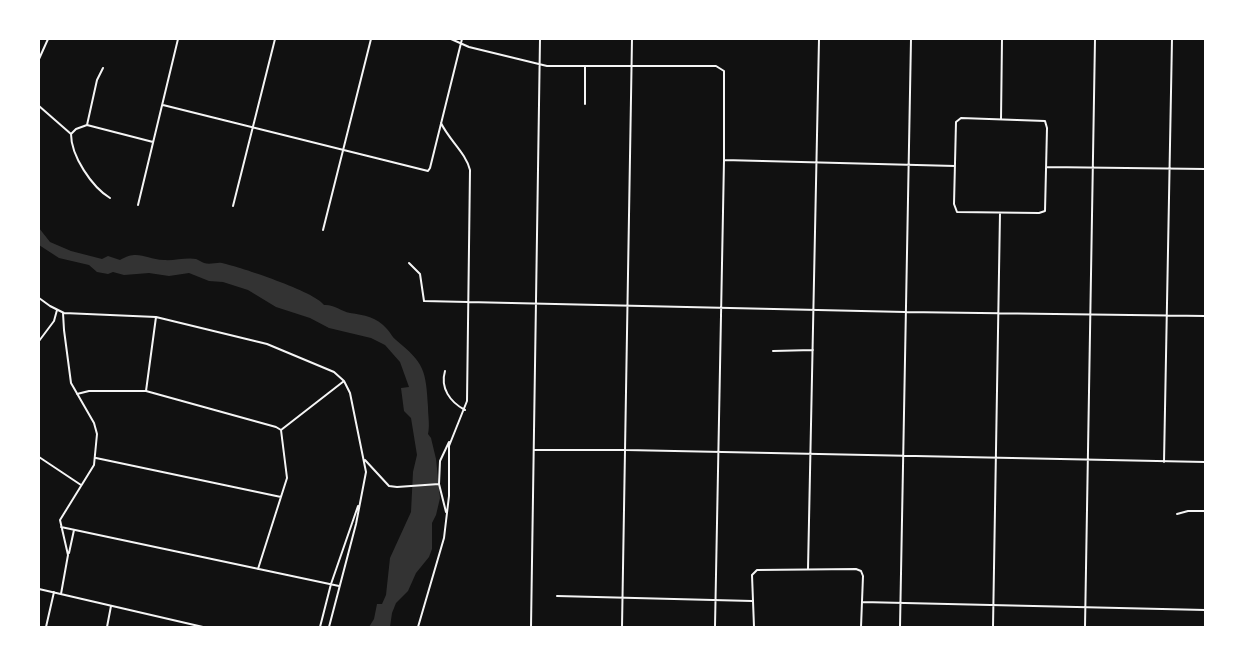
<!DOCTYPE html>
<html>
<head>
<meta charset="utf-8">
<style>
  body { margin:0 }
  #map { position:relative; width:1244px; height:666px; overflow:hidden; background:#111; font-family:Quicksand,sans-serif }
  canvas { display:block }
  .frame { position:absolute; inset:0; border:40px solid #fff; pointer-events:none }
</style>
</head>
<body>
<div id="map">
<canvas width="1244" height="666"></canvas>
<div class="frame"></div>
</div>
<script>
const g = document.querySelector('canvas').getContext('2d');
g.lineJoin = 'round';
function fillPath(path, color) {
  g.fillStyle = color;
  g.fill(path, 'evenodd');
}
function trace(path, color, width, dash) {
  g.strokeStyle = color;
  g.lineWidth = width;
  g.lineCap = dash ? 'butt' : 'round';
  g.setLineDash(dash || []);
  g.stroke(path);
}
const water = new Path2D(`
  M 39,228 L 50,242 L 71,251 L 102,259 L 108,256 L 120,260 C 138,249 145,259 164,260 C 173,261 187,257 196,259 C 199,260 201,262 204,263 C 210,265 217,262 222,263 C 240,267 316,292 324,305 C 333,304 341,311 350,313 C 364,315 377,317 387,329 C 390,332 392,337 396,340 C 424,363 426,370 428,407 C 428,416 430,425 428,434 L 431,438 L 436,459 L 440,498 L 436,515 L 432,523 L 432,549 L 429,557 L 416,573 L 408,591 L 396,603 L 392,613 L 390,627 L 369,627 L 374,619 L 377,604 L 382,604 L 386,595 L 390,558 L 411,512 L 413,472 L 417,455 L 411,418 L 404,411 L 401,388 L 409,387 L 400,362 L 385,345 L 371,338 L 329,328 L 310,318 L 276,307 L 248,290 L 223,282 L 209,281 L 189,273 L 169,276 L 149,273 L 124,275 L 113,272 L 108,274 L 97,272 L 89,265 L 59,258 L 39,245 Z`);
const minor = new Path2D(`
  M 451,39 L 469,47 L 547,66 L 716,66 L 724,71 L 724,160 L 715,627
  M 39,59 L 48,39
  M 103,68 L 97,80 L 87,125 L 76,129 L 71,134 C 71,156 92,187 110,198
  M 585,104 L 585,66
  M 163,105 L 428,171 L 430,168 L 462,39
  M 39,106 L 71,134
  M 961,118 L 1045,121 L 1047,128 L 1045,211 L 1039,213 L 957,212 L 954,204 L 956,122 Z
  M 1001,119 L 1002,39
  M 87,125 L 153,142
  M 724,160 L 955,166
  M 1047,167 L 1205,169
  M 138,205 L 178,39
  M 233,206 L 275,39
  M 323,230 L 371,39
  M 409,263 L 420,274 L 424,301 L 905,312 L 1205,316
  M 39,298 L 50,306 L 64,313 L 156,317 L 267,344 L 334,372 L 344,381 L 350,393 L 366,472 L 356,524 L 329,627
  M 39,341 L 54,321 L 57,310
  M 773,351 L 813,350
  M 445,371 C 440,388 450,402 465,410
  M 146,391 L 156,317
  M 77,394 L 89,391 L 146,391 L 276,427 L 281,430
  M 281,430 L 344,381
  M 534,450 L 626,450 L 1205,462
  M 39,457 L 81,485
  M 96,458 L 281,497
  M 365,460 L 389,486 L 397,487 L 439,484 L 446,512
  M 1164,462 L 1172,39
  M 439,484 L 440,461 L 449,442
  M 1177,514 L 1188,511 L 1205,511
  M 61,527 L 339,586
  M 69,553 L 74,530
  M 258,569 L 287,478 L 281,430
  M 808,569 L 819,39
  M 39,589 L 203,627
  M 61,594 L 68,555 L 60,520 L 94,465 L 97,434 L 94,423 L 71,383 L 64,330 L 63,313
  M 557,596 L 752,601
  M 862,602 L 1205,610
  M 46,627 L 54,592
  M 107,627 L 111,606
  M 320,627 L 331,584 L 358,506
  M 418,627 L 444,538 L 449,496 L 449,446 L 467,401 L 470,170 C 466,153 449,140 441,123
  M 531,627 L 540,39
  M 622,627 L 632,39
  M 754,627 L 752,575 L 757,570 L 856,569 L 861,571 L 863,576 L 861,627
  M 900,627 L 911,39
  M 993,627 L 1000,213
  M 1085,627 L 1095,39`);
fillPath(water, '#333');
trace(minor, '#f5f5f5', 2);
</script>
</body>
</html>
